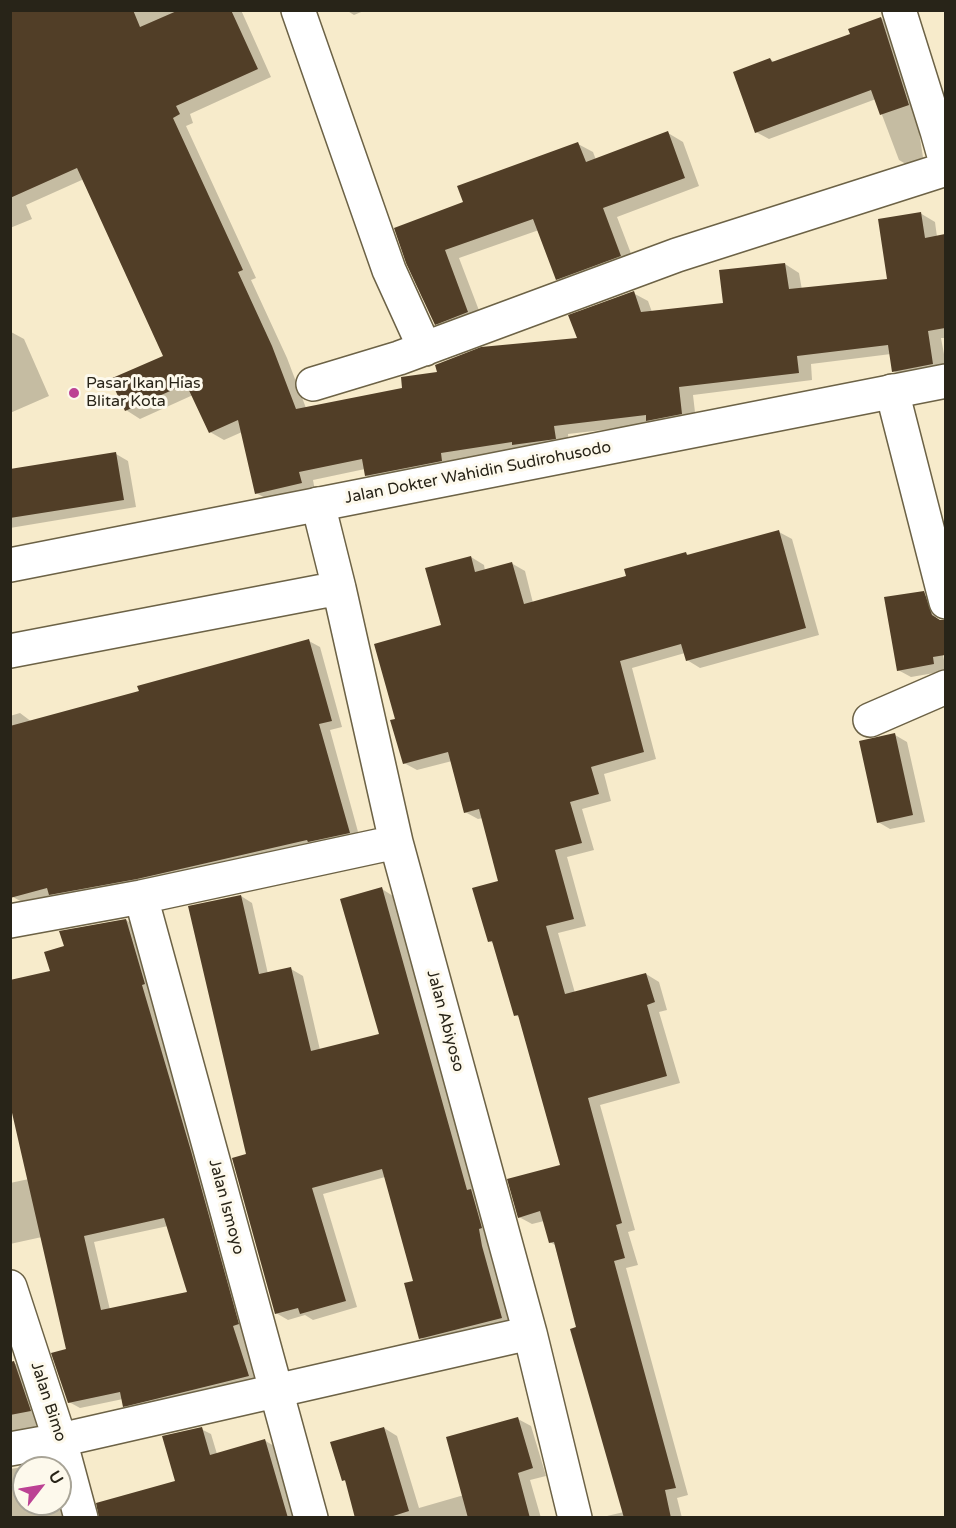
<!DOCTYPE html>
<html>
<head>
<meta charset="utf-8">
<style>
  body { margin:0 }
  #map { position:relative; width:956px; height:1528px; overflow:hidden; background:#f7ebcb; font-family:"Varela Round",sans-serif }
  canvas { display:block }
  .frame { position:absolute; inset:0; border:12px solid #282418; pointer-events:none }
  .north { position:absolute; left:12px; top:1456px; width:60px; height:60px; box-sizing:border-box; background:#fdf9ec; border:2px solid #a8a497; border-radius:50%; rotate:59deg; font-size:16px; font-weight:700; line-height:24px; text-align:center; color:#282418 }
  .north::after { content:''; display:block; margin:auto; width:21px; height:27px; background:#bc4294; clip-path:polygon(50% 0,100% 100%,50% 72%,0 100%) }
</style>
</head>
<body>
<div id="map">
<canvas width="956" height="1528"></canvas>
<div class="frame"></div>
<div class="north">U</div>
</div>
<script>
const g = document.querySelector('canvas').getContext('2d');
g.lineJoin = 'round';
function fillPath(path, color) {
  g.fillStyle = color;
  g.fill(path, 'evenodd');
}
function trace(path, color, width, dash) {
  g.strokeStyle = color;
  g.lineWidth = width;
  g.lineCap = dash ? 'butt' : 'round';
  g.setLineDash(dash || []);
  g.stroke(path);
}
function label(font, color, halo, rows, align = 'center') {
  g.font = font + ' "Varela Round",sans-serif';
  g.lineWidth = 6;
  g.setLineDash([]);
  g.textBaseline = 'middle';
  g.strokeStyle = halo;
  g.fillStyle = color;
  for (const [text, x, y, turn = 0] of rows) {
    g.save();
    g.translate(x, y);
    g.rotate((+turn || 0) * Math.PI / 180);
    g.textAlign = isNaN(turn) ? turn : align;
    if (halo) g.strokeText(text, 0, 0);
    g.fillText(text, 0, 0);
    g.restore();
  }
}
const shadow = new Path2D(`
  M 10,10 L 241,10 L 271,77 L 190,114 L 193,123 L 186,126 L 256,278 L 251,280 L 287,358 L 306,408 L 404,389 L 439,373 L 579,339 L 633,293 L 648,301 L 652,312 L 725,304 L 785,264 L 799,273 L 802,290 L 889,280 L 920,213 L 935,222 L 937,237 L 946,236 L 946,338 L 941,338 L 946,365 L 908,380 L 894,371 L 891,354 L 811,364 L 812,380 L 693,395 L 696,421 L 654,424 L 568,434 L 569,446 L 524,450 L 455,461 L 456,469 L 380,483 L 366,475 L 365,469 L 313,480 L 315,491 L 271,501 L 256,493 L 242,432 L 224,440 L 210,432 L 193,395 L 140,419 L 126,410 L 165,356 L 84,179 L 26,205 L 32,219 L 10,228 Z
  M 346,10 L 366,10 L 354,15 Z
  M 881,18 L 894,26 L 911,79 L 924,164 L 911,167 L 899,160 L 876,99 L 769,139 L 756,132 L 770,59 L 776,63 L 852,35 Z
  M 668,133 L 683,142 L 699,186 L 617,217 L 635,264 L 572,288 L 557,279 L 539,230 L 459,258 L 483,321 L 451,332 L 436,324 L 408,262 L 465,203 L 578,144 L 593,152 L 596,160 Z
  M 11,332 L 24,339 L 49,396 L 10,413 Z
  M 116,454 L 128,461 L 136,507 L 10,528 L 10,471 Z
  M 779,532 L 792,539 L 819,635 L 700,668 L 687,660 L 685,653 L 632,668 L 656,759 L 604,774 L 611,801 L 582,809 L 594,850 L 567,857 L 586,926 L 558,933 L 575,993 L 646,974 L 659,982 L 667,1010 L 659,1012 L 680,1083 L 600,1105 L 635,1230 L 628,1232 L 638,1265 L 626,1268 L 688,1495 L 677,1498 L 682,1518 L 608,1518 L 607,1516 L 624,1512 L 571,1330 L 578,1329 L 555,1245 L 550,1242 L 544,1221 L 532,1224 L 519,1217 L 562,1166 L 521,1018 L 515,1015 L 495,944 L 489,941 L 500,882 L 483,818 L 478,819 L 465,812 L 452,761 L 417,770 L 404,763 L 397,720 L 443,626 L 471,557 L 484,565 L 485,571 L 511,563 L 525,571 L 533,603 L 627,577 L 685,553 L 690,556 Z
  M 921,593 L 933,600 L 946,671 L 911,677 L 898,670 Z
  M 309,641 L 320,647 L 342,727 L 330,730 L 360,839 L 62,900 L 53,895 L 24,903 L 13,897 L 10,716 L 20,713 L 32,722 L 140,692 Z
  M 895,735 L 907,742 L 925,822 L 890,829 L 878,822 Z
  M 382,889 L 393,896 L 513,1324 L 432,1345 L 421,1338 L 414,1282 L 385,1177 L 323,1194 L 357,1307 L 313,1320 L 305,1315 L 288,1320 L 276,1313 L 248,1155 L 241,896 L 252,903 L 268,974 L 291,969 L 303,976 L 320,1050 L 381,1035 Z
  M 126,920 L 137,927 L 259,1382 L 135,1412 L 124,1406 L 123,1399 L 80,1408 L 69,1402 L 67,1350 L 42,1237 L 10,1244 L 10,1183 L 29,1179 L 51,972 L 65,947 ZM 168,1226 L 189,1293 L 110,1310 L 94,1242 Z
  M 10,1363 L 14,1363 L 25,1369 L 44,1432 L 10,1440 Z
  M 518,1419 L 531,1426 L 546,1476 L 530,1480 L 541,1518 L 357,1518 L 347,1482 L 343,1480 L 384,1428 L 397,1436 L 419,1508 L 464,1495 Z
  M 201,1429 L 211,1434 L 217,1454 L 264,1440 L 274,1446 L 295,1518 L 126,1518 L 177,1483 Z
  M 41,1464 L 48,1468 L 24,1468 L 24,1504 L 60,1504 L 60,1490 L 68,1518 L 10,1518 L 10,1469 Z`);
const building = new Path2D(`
  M 10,10 L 133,10 L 140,27 L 179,10 L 231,10 L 258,69 L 176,106 L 180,114 L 173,118 L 243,270 L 238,272 L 272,346 L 296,409 L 402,388 L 401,377 L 437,372 L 435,365 L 481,347 L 577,338 L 568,315 L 634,291 L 641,312 L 723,303 L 719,270 L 785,263 L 789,289 L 887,279 L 878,219 L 921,212 L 925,238 L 945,234 L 945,328 L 928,331 L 933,364 L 892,372 L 888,345 L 797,356 L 799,373 L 679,387 L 682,414 L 646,421 L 646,415 L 554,426 L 556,439 L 512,445 L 512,442 L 441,453 L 442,461 L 365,476 L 362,459 L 299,472 L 302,483 L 255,494 L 238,420 L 209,433 L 186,384 L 125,411 L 110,379 L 163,356 L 77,168 L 10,198 Z
  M 881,17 L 909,105 L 880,115 L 871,90 L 755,133 L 733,72 L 770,58 L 772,62 L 850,34 L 848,29 Z
  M 668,131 L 685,178 L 603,208 L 621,256 L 556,280 L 533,219 L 445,250 L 468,312 L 435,325 L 406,263 L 394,228 L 463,202 L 457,186 L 578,142 L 586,162 Z
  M 116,452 L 124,500 L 10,518 L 10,469 Z
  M 779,530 L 806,628 L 686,661 L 681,644 L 620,661 L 644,752 L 591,767 L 599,794 L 570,802 L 582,843 L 555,850 L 574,919 L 546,926 L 565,994 L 646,973 L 655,1002 L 647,1005 L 667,1076 L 588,1098 L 622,1223 L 616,1225 L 625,1258 L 614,1261 L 676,1488 L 665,1490 L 671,1518 L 624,1518 L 570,1329 L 576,1327 L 554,1242 L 549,1243 L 540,1211 L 518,1218 L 507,1179 L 560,1165 L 518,1015 L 514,1016 L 492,941 L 488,942 L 472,888 L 498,881 L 479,809 L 464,813 L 448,752 L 403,764 L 390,720 L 395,719 L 374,644 L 441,625 L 425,568 L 471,556 L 475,572 L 512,562 L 524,604 L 626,576 L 624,569 L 686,552 L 687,555 Z
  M 924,591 L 932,615 L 940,620 L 945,620 L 945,655 L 933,657 L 934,664 L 897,671 L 884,597 Z
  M 309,639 L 332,721 L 319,724 L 350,833 L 308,842 L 307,840 L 137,879 L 49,895 L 47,888 L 10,898 L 10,726 L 139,691 L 137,686 Z
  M 895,733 L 913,815 L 877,823 L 859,741 Z
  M 382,887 L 467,1190 L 471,1189 L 482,1228 L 479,1229 L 482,1246 L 502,1318 L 419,1339 L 404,1283 L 413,1281 L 382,1169 L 312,1188 L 346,1301 L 300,1314 L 298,1308 L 275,1314 L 232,1158 L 246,1154 L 188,906 L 241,895 L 259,974 L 291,967 L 311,1051 L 379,1034 L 340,899 Z
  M 126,919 L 145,984 L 142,985 L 191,1151 L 239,1324 L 233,1326 L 249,1376 L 123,1407 L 120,1392 L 68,1403 L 51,1353 L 66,1349 L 10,1104 L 10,980 L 50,971 L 44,952 L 64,946 L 59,931 ZM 164,1218 L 187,1292 L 101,1310 L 84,1236 Z
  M 14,1361 L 31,1411 L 10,1415 L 10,1362 Z
  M 518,1417 L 533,1468 L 518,1473 L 530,1518 L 468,1518 L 446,1437 Z
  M 202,1427 L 210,1455 L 265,1439 L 288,1518 L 99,1518 L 96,1503 L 175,1481 L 162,1436 Z
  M 384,1427 L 409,1511 L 387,1518 L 355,1518 L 345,1480 L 342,1481 L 330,1442 Z`);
const minor = new Path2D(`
  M 298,10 L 389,270 L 425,349
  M 899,10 L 937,131 L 946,163
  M 313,384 L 399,358 L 677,255 L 946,169
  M 892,391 L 946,602
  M 318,504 L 339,588 L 396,842 L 530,1333 L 575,1518
  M 10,651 L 339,588
  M 870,720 L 946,687
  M 141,897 L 311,1518
  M 10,921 L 141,897 L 396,842
  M 10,1287 L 60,1440 L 81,1518
  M 10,1449 L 60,1440 L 530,1333`);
const major = new Path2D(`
  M 10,565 L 946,381`);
const markers = [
  [74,393,6,"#bc4294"]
];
const poiNames = [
  ["Pasar Ikan Hias",86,384],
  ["Blitar Kota",86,402]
];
const streetNames = [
  ["Jalan Dokter Wahidin Sudirohusodo",478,473,-11],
  ["Jalan Abiyoso",445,1021,75],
  ["Jalan Ismoyo",226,1207,75],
  ["Jalan Bimo",48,1402,72]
];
fillPath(shadow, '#0003');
fillPath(building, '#513e27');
trace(minor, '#6c6246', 36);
trace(major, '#6c6246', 36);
trace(minor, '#fff', 33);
trace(major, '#fff', 33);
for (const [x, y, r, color] of markers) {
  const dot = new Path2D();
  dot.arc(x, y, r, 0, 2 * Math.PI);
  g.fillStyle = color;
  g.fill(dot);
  trace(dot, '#fdf9ec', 2);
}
label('16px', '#282418', '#fdf9ec', poiNames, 'left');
label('16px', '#282418', '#fdf9ec', streetNames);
</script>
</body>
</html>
